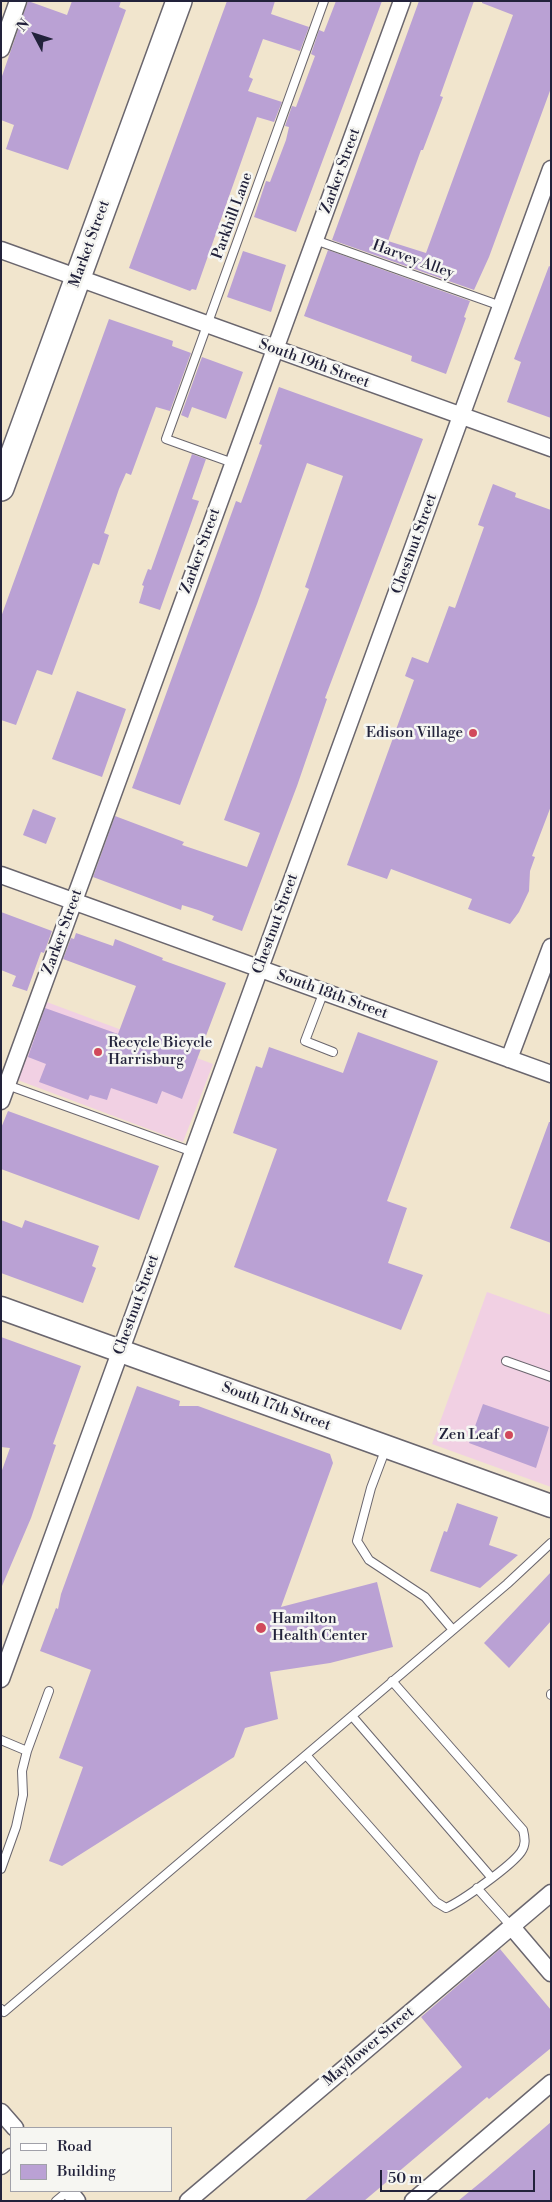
<!DOCTYPE html>
<html>
<head>
<meta charset="utf-8">
<style>
  body { margin:0 }
  #map { position:relative; width:552px; height:2202px; overflow:hidden; background:#f1e5cd; font-family:"Libre Bodoni",serif }
  canvas { display:block }
  .frame { position:absolute; inset:0; border:2px solid #22223b; pointer-events:none }
  .legend { position:absolute; left:10px; top:2127px; width:162px; height:65px; box-sizing:border-box; background:#f6f6f2; border:1px solid #a1a1a9; margin:0; padding:6px 9px; list-style:none; font-size:15px; color:#22223b }
  .legend li { display:flex; align-items:center; gap:10px; height:25px }
  .legend b { width:25px; border:1px solid #a1a1a9 }
  .north { position:absolute; left:10px; top:10px; width:50px; height:50px; -webkit-text-stroke:4px #f6f6f2; paint-order:stroke; rotate:310deg; font-size:14px; font-weight:700; line-height:20px; text-align:center; color:#22223b }
  .north::after { content:''; display:block; margin:auto; width:18px; height:22px; background:#22223b; clip-path:polygon(50% 0,100% 100%,50% 72%,0 100%) }
  .scale { position:absolute; left:380px; top:2170px; width:155px; height:22px; box-sizing:border-box; border:2px solid #22223b; border-top:0; padding-left:6px; font-size:15px; line-height:18px; white-space:nowrap; color:#22223b; -webkit-text-stroke:4px #f6f6f2; paint-order:stroke }
</style>
</head>
<body>
<div id="map">
<canvas width="552" height="2202"></canvas>
<div class="frame"></div>
<ul class="legend">
<li><b style="height:6px;background:#fff"></b>Road</li>
<li><b style="height:14px;background:#baa1d4"></b>Building</li>
</ul>
<div class="north">N</div>
<div class="scale">50 m</div>
</div>
<script>
const g = document.querySelector('canvas').getContext('2d');
g.lineJoin = 'round';
function fillPath(path, color) {
  g.fillStyle = color;
  g.fill(path, 'evenodd');
}
function trace(path, color, width, dash) {
  g.strokeStyle = color;
  g.lineWidth = width;
  g.lineCap = dash ? 'butt' : 'round';
  g.setLineDash(dash || []);
  g.stroke(path);
}
function label(font, color, halo, rows, align = 'center') {
  g.font = font + ' "Libre Bodoni",serif';
  g.lineWidth = 5;
  g.setLineDash([]);
  g.textBaseline = 'middle';
  g.strokeStyle = halo;
  g.fillStyle = color;
  for (const [text, x, y, turn = 0] of rows) {
    g.save();
    g.translate(x, y);
    g.rotate((+turn || 0) * Math.PI / 180);
    g.textAlign = isNaN(turn) ? turn : align;
    if (halo) g.strokeText(text, 0, 0);
    g.fillText(text, 0, 0);
    g.restore();
  }
}
const built = new Path2D(`
  M 44,1001 L 213,1064 L 183,1142 L 15,1079 Z
  M 487,1292 L 551,1315 L 551,1487 L 432,1444 Z`);
const building = new Path2D(`
  M 28,1 L 67,15 L 72,1 L 121,1 L 119,7 L 126,10 L 68,170 L 6,149 L 14,125 L 1,120 L 1,79 Z
  M 227,1 L 275,1 L 271,14 L 309,27 L 300,51 L 263,39 L 249,77 L 253,79 L 248,91 L 282,102 L 274,122 L 257,117 L 196,290 L 192,289 L 190,291 L 129,268 Z
  M 336,1 L 382,1 L 296,232 L 254,217 L 266,181 L 270,182 L 286,140 L 289,127 L 285,126 L 292,106 L 296,107 L 315,56 L 311,54 L 319,30 L 324,32 Z
  M 419,1 L 474,1 L 440,96 L 443,97 L 423,150 L 421,150 L 388,241 L 426,253 L 513,15 L 482,3 L 482,1 L 551,1 L 551,88 L 489,257 L 474,290 L 332,240 Z
  M 328,250 L 470,301 L 464,317 L 466,318 L 446,374 L 411,361 L 412,356 L 304,316 Z
  M 243,251 L 286,265 L 271,312 L 227,297 Z
  M 549,266 L 551,267 L 551,418 L 507,402 L 521,362 L 514,359 Z
  M 109,319 L 173,341 L 172,346 L 191,353 L 170,411 L 156,407 L 131,475 L 126,473 L 119,489 L 104,533 L 109,535 L 99,565 L 93,563 L 52,675 L 37,670 L 16,725 L 1,720 L 1,617 Z
  M 202,357 L 243,372 L 226,419 L 192,407 L 188,418 L 181,415 Z
  M 279,387 L 423,439 L 325,698 L 327,699 L 297,786 L 242,931 L 212,920 L 214,916 L 198,910 L 182,905 L 181,910 L 93,877 L 115,816 L 184,842 L 182,845 L 247,867 L 260,833 L 224,820 L 309,589 L 305,587 L 343,476 L 307,463 L 257,604 L 180,805 L 132,788 L 236,501 L 241,503 L 248,484 L 262,445 L 259,444 Z
  M 192,454 L 206,459 L 192,499 L 199,501 L 160,610 L 139,603 L 144,586 L 142,585 L 148,569 L 151,570 Z
  M 493,484 L 516,493 L 515,497 L 551,510 L 551,806 L 532,856 L 535,857 L 530,871 L 529,891 L 519,912 L 510,924 L 468,909 L 472,899 L 391,869 L 387,879 L 347,865 L 414,680 L 405,676 L 412,657 L 428,663 L 449,606 L 455,608 L 484,527 L 478,525 Z
  M 77,691 L 126,709 L 102,777 L 52,759 Z
  M 33,809 L 56,818 L 46,844 L 23,835 Z
  M 1,912 L 52,931 L 44,953 L 41,952 L 27,991 L 12,986 L 16,976 L 1,970 Z
  M 76,933 L 113,946 L 115,939 L 163,958 L 162,960 L 226,983 L 182,1099 L 162,1091 L 157,1104 L 111,1088 L 107,1100 L 90,1095 L 88,1100 L 39,1082 L 46,1064 L 28,1057 L 45,1008 L 118,1034 L 136,986 L 63,959 L 71,938 L 74,939 Z
  M 358,1032 L 438,1061 L 387,1201 L 407,1208 L 388,1263 L 423,1275 L 401,1330 L 234,1267 L 277,1149 L 233,1133 L 256,1066 L 262,1068 L 269,1047 L 343,1073 Z
  M 8,1111 L 159,1166 L 139,1220 L 1,1169 L 1,1128 Z
  M 549,1122 L 551,1122 L 551,1243 L 510,1228 Z
  M 1,1220 L 22,1228 L 25,1220 L 99,1246 L 92,1266 L 96,1268 L 83,1303 L 1,1273 Z
  M 1,1337 L 81,1366 L 53,1444 L 56,1445 L 31,1518 L 2,1586 L 1,1473 L 10,1448 L 1,1447 Z
  M 137,1386 L 180,1401 L 179,1406 L 198,1406 L 330,1454 L 333,1463 L 281,1607 L 377,1582 L 393,1647 L 330,1663 L 270,1672 L 278,1719 L 245,1728 L 234,1757 L 62,1866 L 49,1861 L 83,1767 L 59,1758 L 91,1670 L 40,1651 L 56,1608 L 58,1609 L 61,1594 Z
  M 483,1404 L 549,1427 L 536,1468 L 469,1443 Z
  M 457,1503 L 498,1517 L 489,1545 L 518,1555 L 480,1588 L 430,1571 L 444,1531 L 447,1532 Z
  M 551,1572 L 551,1621 L 509,1668 L 484,1643 Z
  M 500,1949 L 551,2010 L 551,2048 L 489,2099 L 487,2097 L 364,2201 L 304,2201 L 462,2067 L 421,2017 Z
  M 551,2122 L 551,2201 L 458,2201 L 486,2178 Z`);
const service = new Path2D(`
  M 315,240 L 501,306
  M 233,463 L 166,439 L 324,1
  M 324,991 L 305,1041 L 333,1052
  M 7,1085 L 193,1152
  M 506,1361 L 551,1377
  M 386,1448 L 371,1488 L 357,1541 L 369,1560 L 425,1597 L 453,1630
  M 551,1694 L 551,1695
  M 352,1716 L 491,1877
  M 1,1740 L 27,1751
  M 306,1755 L 436,1902 L 446,1908 C 462,1901 511,1866 521,1852 C 526,1845 525,1838 523,1830 L 392,1681
  M 1,1869 L 16,1827 L 23,1795 L 22,1771 L 27,1751 L 49,1691
  M 477,1888 L 511,1926
  M 1,2009 L 4,2012 L 507,1584 L 551,1543
  M 56,2201 L 68,2191`);
const minor = new Path2D(`
  M 1,49 L 18,1
  M 1,250 L 551,448
  M 1,875 L 551,1074
  M 509,1059 L 551,947
  M 1,1101 L 402,1
  M 1,1679 L 551,169
  M 511,1926 L 551,1973
  M 1,2112 L 15,2128
  M 1,2166 L 11,2157
  M 69,2191 L 77,2201
  M 188,2201 L 551,1893
  M 413,2201 L 551,2083`);
const secondary = new Path2D(`
  M 1,1308 L 551,1506`);
const primary = new Path2D(`
  M 1,488 L 179,1`);
const markers = [
  [473,733,5,"#d1495b"],
  [98,1052,5,"#d1495b"],
  [509,1435,5,"#d1495b"],
  [261,1628,6,"#d1495b"]
];
const streetNames = [
  ["Zarker Street",341,171,-70],
  ["Parkhill Lane",233,216,-70],
  ["Market Street",90,244,-70],
  ["Harvey Alley",413,260,20],
  ["South 19th Street",314,364,20],
  ["Chestnut Street",415,544,-70],
  ["Zarker Street",201,551,-70],
  ["Chestnut Street",276,924,-70],
  ["Zarker Street",63,932,-70],
  ["South 18th Street",332,995,20],
  ["Chestnut Street",137,1305,-70],
  ["South 17th Street",276,1407,20],
  ["Mayflower Street",369,2047,-40]
];
const poiNames = [
  ["Edison Village",463,733],
  ["Recycle Bicycle",108,1043,"left"],
  ["Harrisburg",108,1060,"left"],
  ["Zen Leaf",499,1435],
  ["Hamilton",272,1619,"left"],
  ["Health Center",272,1636,"left"]
];
fillPath(built, '#f1d0e3');
fillPath(building, '#baa1d4');
trace(service, '#6a666e', 10);
trace(minor, '#6a666e', 19);
trace(secondary, '#6a666e', 25);
trace(primary, '#6a666e', 28);
trace(service, '#fff', 8);
trace(minor, '#fff', 16);
trace(secondary, '#fff', 22);
trace(primary, '#fff', 25);
for (const [x, y, r, color] of markers) {
  const dot = new Path2D();
  dot.arc(x, y, r, 0, 2 * Math.PI);
  g.fillStyle = color;
  g.fill(dot);
  trace(dot, '#f6f6f2', 2);
}
label('15px', '#22223b', '#f6f6f2', streetNames);
label('15px', '#22223b', '#f6f6f2', poiNames, 'right');
</script>
</body>
</html>
